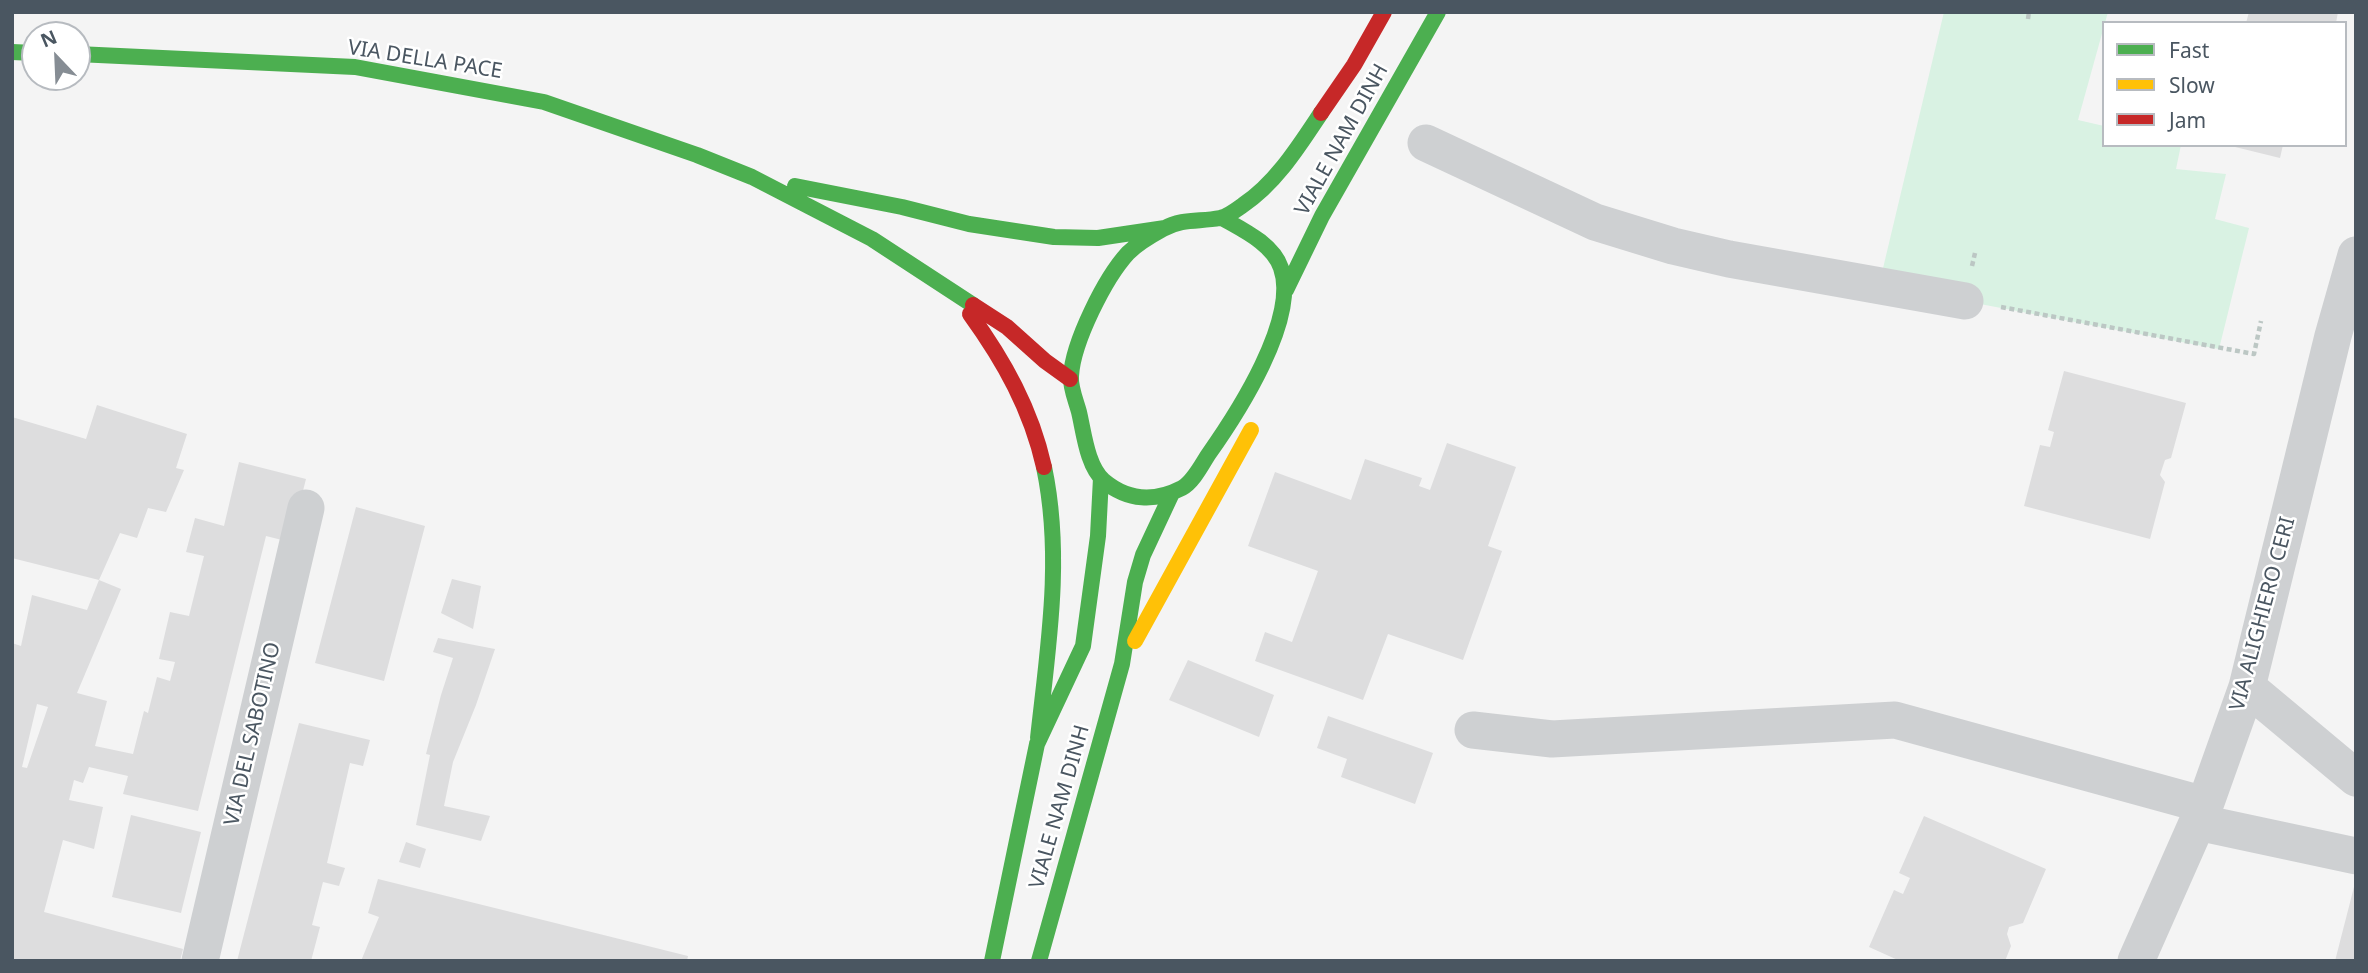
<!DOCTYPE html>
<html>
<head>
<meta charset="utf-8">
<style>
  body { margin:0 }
  #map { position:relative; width:2368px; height:973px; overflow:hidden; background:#f4f4f4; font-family:"Noto Sans",sans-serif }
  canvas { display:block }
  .frame { position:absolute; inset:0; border:14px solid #4a5661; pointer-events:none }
  .legend { position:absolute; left:2102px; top:21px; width:245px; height:126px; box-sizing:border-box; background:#fff; border:2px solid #b7bbc0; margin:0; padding:9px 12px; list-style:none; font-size:21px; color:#4a5661 }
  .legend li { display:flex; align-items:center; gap:14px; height:35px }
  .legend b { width:35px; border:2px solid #b7bbc0 }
  .north { position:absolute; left:21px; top:21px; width:70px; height:70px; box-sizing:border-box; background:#fff; border:2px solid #b7bbc0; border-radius:50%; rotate:337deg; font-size:19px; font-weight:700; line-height:28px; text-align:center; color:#4a5661 }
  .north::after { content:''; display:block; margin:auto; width:24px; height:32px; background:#868d94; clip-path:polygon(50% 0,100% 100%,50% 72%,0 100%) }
</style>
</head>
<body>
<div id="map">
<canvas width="2368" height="973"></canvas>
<div class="frame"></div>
<ul class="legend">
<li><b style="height:9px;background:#4caf50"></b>Fast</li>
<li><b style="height:9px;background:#ffc107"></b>Slow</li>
<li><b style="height:9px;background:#c62828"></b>Jam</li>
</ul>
<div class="north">N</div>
</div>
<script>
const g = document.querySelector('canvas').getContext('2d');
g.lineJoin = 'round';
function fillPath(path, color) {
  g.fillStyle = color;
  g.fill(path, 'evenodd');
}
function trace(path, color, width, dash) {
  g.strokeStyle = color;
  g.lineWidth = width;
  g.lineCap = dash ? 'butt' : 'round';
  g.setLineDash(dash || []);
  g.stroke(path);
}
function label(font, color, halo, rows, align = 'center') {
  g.font = font + ' "Noto Sans",sans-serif';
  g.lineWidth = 5;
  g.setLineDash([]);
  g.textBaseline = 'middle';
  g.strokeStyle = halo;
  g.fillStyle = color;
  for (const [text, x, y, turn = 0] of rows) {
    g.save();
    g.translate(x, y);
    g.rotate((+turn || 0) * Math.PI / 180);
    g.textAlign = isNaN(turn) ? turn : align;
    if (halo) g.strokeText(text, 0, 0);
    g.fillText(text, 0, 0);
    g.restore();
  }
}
const green = new Path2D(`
  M 1944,12 L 2108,12 L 2078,120 L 2104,126 L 2104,145 L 2181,145 L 2176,169 L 2226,174 L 2215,219 L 2249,228 L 2219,349 L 1879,285 Z`);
const building = new Path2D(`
  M 2249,12 L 2338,12 L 2336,23 L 2246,23 Z
  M 2227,145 L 2283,145 L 2280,158 Z
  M 2064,371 L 2186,403 L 2171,458 L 2165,460 L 2160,475 L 2165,482 L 2150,539 L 2024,506 L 2040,445 L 2050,447 L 2054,432 L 2048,430 Z
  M 97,405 L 187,434 L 176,468 L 184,470 L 166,512 L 148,508 L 137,538 L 120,533 L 99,580 L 12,558 L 12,417 L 86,439 Z
  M 1447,443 L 1516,467 L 1488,546 L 1502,551 L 1463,660 L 1388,634 L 1363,700 L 1255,661 L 1265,632 L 1292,642 L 1318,571 L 1248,546 L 1275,472 L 1351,500 L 1365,459 L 1422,478 L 1419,486 L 1430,490 Z
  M 239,462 L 306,479 L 290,542 L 266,536 L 198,811 L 123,794 L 128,776 L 89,767 L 83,783 L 74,780 L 69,800 L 103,807 L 94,849 L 63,840 L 44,912 L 183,949 L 180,961 L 12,961 L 12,643 L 21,646 L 32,595 L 87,610 L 99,580 L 121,589 L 77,693 L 107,701 L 95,746 L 133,754 L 144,711 L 148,713 L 157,677 L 170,681 L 175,662 L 159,659 L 170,612 L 189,616 L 204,556 L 186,552 L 195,518 L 224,526 ZM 37,704 L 48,707 L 27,768 L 22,767 Z
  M 356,507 L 425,526 L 384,681 L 315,663 Z
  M 452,579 L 481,586 L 473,629 L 441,613 Z
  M 438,638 L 495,649 L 476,705 L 453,762 L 444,806 L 490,816 L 481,841 L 416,825 L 430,755 L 426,754 L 441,695 L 453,658 L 433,652 Z
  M 1188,660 L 1274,695 L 1259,737 L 1169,700 Z
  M 1328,716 L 1433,753 L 1415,804 L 1341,777 L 1347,759 L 1317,748 Z
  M 299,723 L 370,740 L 363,766 L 350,763 L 327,863 L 345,868 L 339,886 L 323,882 L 312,925 L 320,927 L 311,961 L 237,961 Z
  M 131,815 L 201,832 L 181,913 L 112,897 Z
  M 1924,816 L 2046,869 L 2023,923 L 2009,927 L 2007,934 L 2011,946 L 2005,961 L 1900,961 L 1869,947 L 1894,890 L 1903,894 L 1910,878 L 1899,873 Z
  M 406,842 L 426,849 L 420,868 L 399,862 Z
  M 378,879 L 688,956 L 687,961 L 361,961 L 379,917 L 368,913 Z
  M 2355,883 L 2356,961 L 2335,961 Z`);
const path = new Path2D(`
  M 2028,19 L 2029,12
  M 1972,266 L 1975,253
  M 2001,307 L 2254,354 L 2261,321`);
const street = new Path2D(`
  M 1426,143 L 1595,222 L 1673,246 L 1729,259 L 1965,301
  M 2247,687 L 2356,778
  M 1473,730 L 1552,739 L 1895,720 L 2205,805
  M 2197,822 L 2356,856
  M 200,961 L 306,508
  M 2136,961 L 2205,805 L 2247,687 L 2333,336 L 2356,255`);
const fast = new Path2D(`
  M 12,52 L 35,53
  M 77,54 L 355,67 L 544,102 L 697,155 L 752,177 L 872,239 L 973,305
  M 795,186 L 902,207 L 969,224 L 1054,237 L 1098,238 L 1165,228
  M 1222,218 C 1243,230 1273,244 1281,268 C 1299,319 1237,414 1208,455 C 1201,466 1193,482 1182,488 C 1155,502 1128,501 1104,481 C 1087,466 1084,433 1079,412 C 1076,401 1070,387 1071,376 C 1073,342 1105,278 1128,253 C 1137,244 1152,235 1163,229 C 1183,218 1199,222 1220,218 C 1227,217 1236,210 1243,205 C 1276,183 1299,146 1321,113
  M 1286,290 L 1322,216 L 1438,12
  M 1038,738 C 1048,647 1063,557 1044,467
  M 992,961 L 1037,744 L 1083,646 L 1098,536 L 1101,478
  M 1039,961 L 1122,664 L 1135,582 L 1143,555 L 1172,493`);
const slow = new Path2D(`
  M 1135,641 L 1251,430`);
const jam = new Path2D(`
  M 1321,113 L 1354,65 L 1384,12
  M 973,305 L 1007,327 L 1045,361 L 1070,379
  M 970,314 C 1004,361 1031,409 1044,467`);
const streetNames = [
  ["VIA DELLA PACE",425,60,9],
  ["VIALE NAM DINH",1342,140,-61],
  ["VIA ALIGHIERO CERI",2263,614,-75],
  ["VIA DEL SABOTINO",253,734,-77],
  ["VIALE NAM DINH",1060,807,-74]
];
fillPath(green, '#d9f2e3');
fillPath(building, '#ddddde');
trace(path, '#bcc7c4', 4.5, [5, 3.5]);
trace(street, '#ced0d2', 37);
trace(fast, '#4caf50', 16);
trace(slow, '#ffc107', 16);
trace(jam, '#c62828', 16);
label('21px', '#4a5661', '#fff', streetNames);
</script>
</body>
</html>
